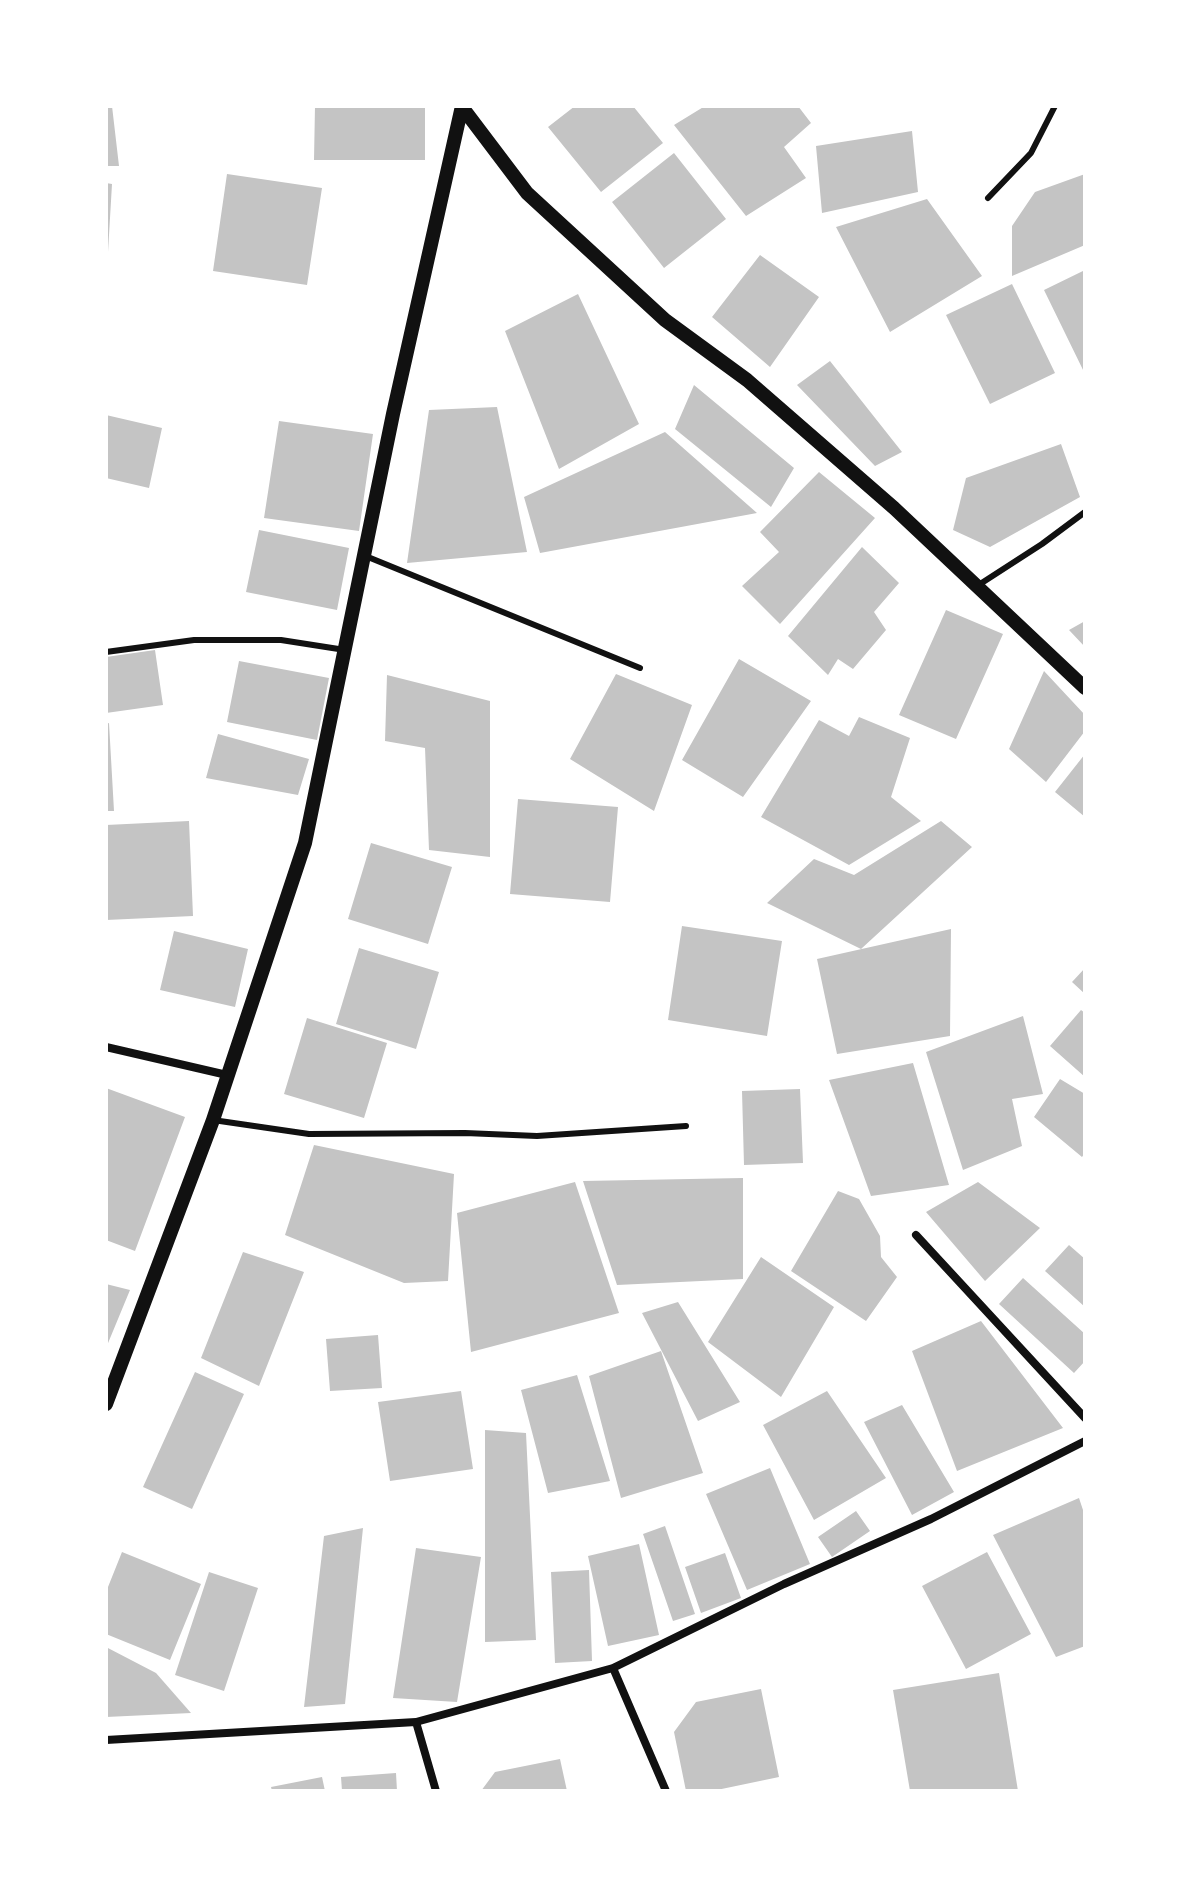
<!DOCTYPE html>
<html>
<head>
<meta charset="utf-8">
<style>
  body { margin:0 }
  #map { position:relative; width:1191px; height:1897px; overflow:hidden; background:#fff; font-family:"Fira Sans Condensed",sans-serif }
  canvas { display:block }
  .frame { position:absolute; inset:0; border:108px solid #fff; pointer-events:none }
</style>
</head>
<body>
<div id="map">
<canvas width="1191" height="1897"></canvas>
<div class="frame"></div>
</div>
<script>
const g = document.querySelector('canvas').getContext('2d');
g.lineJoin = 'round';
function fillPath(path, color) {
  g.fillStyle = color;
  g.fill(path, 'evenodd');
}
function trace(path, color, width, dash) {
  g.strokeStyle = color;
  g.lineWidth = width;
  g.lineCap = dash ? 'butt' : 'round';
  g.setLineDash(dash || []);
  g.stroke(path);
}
const building = new Path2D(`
  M 106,106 L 112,106 L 119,166 L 106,166 Z
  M 315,106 L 425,106 L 425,160 L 314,160 Z
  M 575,106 L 633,106 L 663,143 L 601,192 L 548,127 Z
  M 705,106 L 798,106 L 811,123 L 784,147 L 806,178 L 746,216 L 674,125 Z
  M 912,131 L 918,192 L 822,213 L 816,146 Z
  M 674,153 L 726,219 L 664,268 L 612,202 Z
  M 227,174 L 322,188 L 307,285 L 213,271 Z
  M 1085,174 L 1085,245 L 1012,276 L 1012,226 L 1035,192 Z
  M 106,183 L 112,184 L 108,252 L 106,252 Z
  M 927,199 L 982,276 L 890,332 L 836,227 Z
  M 760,255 L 819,297 L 770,367 L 712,317 Z
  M 1085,270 L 1085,374 L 1044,290 Z
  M 1012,284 L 1055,373 L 990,404 L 946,315 Z
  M 578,294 L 639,424 L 559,469 L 505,331 Z
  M 830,361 L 902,452 L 875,466 L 797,385 Z
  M 694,385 L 794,468 L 771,507 L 675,429 Z
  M 497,407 L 527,552 L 407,563 L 429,410 Z
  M 106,415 L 162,428 L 149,488 L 106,478 Z
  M 279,421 L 373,434 L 359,531 L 264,518 Z
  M 665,432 L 757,513 L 540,553 L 524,497 Z
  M 1061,444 L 1080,497 L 990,547 L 953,530 L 966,478 Z
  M 819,472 L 875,518 L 780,624 L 742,586 L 779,552 L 760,532 Z
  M 259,530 L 349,548 L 337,610 L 246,592 Z
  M 862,547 L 899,583 L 874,612 L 886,630 L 853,669 L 838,659 L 828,675 L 788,636 Z
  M 946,610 L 1003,634 L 956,739 L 899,715 Z
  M 1085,621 L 1085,647 L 1069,630 Z
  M 155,650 L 163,705 L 106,713 L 106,657 Z
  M 739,659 L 811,701 L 743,797 L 682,760 Z
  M 239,661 L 329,678 L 317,740 L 227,722 Z
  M 1044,671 L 1085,715 L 1085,731 L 1046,782 L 1009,749 Z
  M 616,674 L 692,705 L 654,811 L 570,759 Z
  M 387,675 L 490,701 L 490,857 L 429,850 L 425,748 L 385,741 Z
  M 859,717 L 910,738 L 891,797 L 921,821 L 849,865 L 761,817 L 819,720 L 849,736 Z
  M 109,723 L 114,811 L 106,811 L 106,724 Z
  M 218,734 L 309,759 L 298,795 L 206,778 Z
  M 1085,754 L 1085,817 L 1055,792 Z
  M 518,799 L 618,807 L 610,902 L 510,894 Z
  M 189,821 L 193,916 L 106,920 L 106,825 Z
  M 941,821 L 972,847 L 861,949 L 767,903 L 814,859 L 854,875 Z
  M 371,843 L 452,867 L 428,944 L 348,919 Z
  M 682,926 L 782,941 L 767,1036 L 668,1020 Z
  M 951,929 L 950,1036 L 837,1054 L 817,959 Z
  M 174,931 L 248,949 L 235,1007 L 160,990 Z
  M 359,948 L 439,972 L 416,1049 L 336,1024 Z
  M 1085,968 L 1085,994 L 1072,982 Z
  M 1081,1010 L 1085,1013 L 1085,1077 L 1050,1046 Z
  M 1023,1016 L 1043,1094 L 1012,1099 L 1022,1146 L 963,1170 L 926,1052 Z
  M 307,1018 L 387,1043 L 364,1118 L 284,1094 Z
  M 913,1063 L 949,1185 L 871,1196 L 829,1080 Z
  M 1060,1079 L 1085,1094 L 1085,1153 L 1082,1157 L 1034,1117 Z
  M 106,1088 L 185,1117 L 135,1251 L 106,1240 Z
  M 800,1089 L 803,1163 L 744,1165 L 742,1091 Z
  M 314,1145 L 454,1174 L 448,1281 L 404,1283 L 285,1235 Z
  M 743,1178 L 743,1279 L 617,1285 L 583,1181 Z
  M 575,1182 L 619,1313 L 471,1352 L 457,1213 Z
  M 978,1182 L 1040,1228 L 985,1281 L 926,1212 Z
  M 838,1191 L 859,1199 L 880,1236 L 881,1257 L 897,1277 L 866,1321 L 791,1271 Z
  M 1069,1245 L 1085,1259 L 1085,1307 L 1045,1271 Z
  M 243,1252 L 304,1272 L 259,1386 L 201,1358 Z
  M 761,1257 L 834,1307 L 781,1397 L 708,1342 Z
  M 1023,1278 L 1085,1334 L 1085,1361 L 1074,1373 L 999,1304 Z
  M 106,1284 L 130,1290 L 106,1348 Z
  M 678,1302 L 740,1402 L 698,1421 L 642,1313 Z
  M 981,1321 L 1063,1428 L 957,1471 L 912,1351 Z
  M 378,1335 L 382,1388 L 330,1391 L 326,1339 Z
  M 661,1351 L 703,1473 L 621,1498 L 589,1376 Z
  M 195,1372 L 244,1394 L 192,1509 L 143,1487 Z
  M 577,1375 L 610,1481 L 548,1493 L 521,1390 Z
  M 461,1391 L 473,1469 L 390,1481 L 378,1402 Z
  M 827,1391 L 886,1478 L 814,1520 L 763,1425 Z
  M 902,1405 L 954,1492 L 912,1515 L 864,1422 Z
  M 485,1430 L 526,1433 L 536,1640 L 485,1642 Z
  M 770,1468 L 810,1564 L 747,1590 L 706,1494 Z
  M 1079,1498 L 1085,1516 L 1085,1646 L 1056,1657 L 993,1535 Z
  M 856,1511 L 870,1531 L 832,1557 L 818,1537 Z
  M 665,1526 L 695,1614 L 673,1621 L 643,1534 Z
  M 363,1528 L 345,1704 L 304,1707 L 324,1536 Z
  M 639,1544 L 659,1635 L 608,1646 L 588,1556 Z
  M 416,1548 L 481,1557 L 457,1702 L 393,1698 Z
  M 122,1552 L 201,1584 L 170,1660 L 106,1634 L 106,1592 Z
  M 987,1552 L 1031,1634 L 966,1669 L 922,1586 Z
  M 725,1553 L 741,1598 L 701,1613 L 685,1567 Z
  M 589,1570 L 592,1661 L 555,1663 L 551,1572 Z
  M 209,1572 L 258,1588 L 224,1691 L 175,1675 Z
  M 106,1647 L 156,1673 L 191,1713 L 106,1717 Z
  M 999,1673 L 1018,1791 L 910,1791 L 893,1690 Z
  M 761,1689 L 779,1777 L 712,1791 L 686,1791 L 674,1732 L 696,1702 Z
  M 560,1759 L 567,1791 L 481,1791 L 495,1772 Z
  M 396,1773 L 397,1791 L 342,1791 L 341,1777 Z
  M 322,1777 L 325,1791 L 272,1791 L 271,1787 Z`);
const service = new Path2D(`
  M 988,198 L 1031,153 L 1055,106
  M 363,555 L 640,668
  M 977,586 L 1042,544 L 1085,512
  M 106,652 L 194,640 L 281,640 L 345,650
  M 213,1120 L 309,1134 L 465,1133 L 537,1136 L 686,1126`);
const minor = new Path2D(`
  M 106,1047 L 227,1075
  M 916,1235 L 1085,1418
  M 613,1668 L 666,1791
  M 416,1722 L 436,1791
  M 106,1740 L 416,1722 L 613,1668 L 784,1584 L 931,1519 L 1085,1441`);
const tertiary = new Path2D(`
  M 462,107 L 527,193 L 665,320 L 747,380 L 894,508 L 1085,688
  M 106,1404 L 213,1120 L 305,843 L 393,414 L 462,106`);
fillPath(building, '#c4c4c4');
trace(service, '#111', 6);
trace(minor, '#111', 8);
trace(tertiary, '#111', 14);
</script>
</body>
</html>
